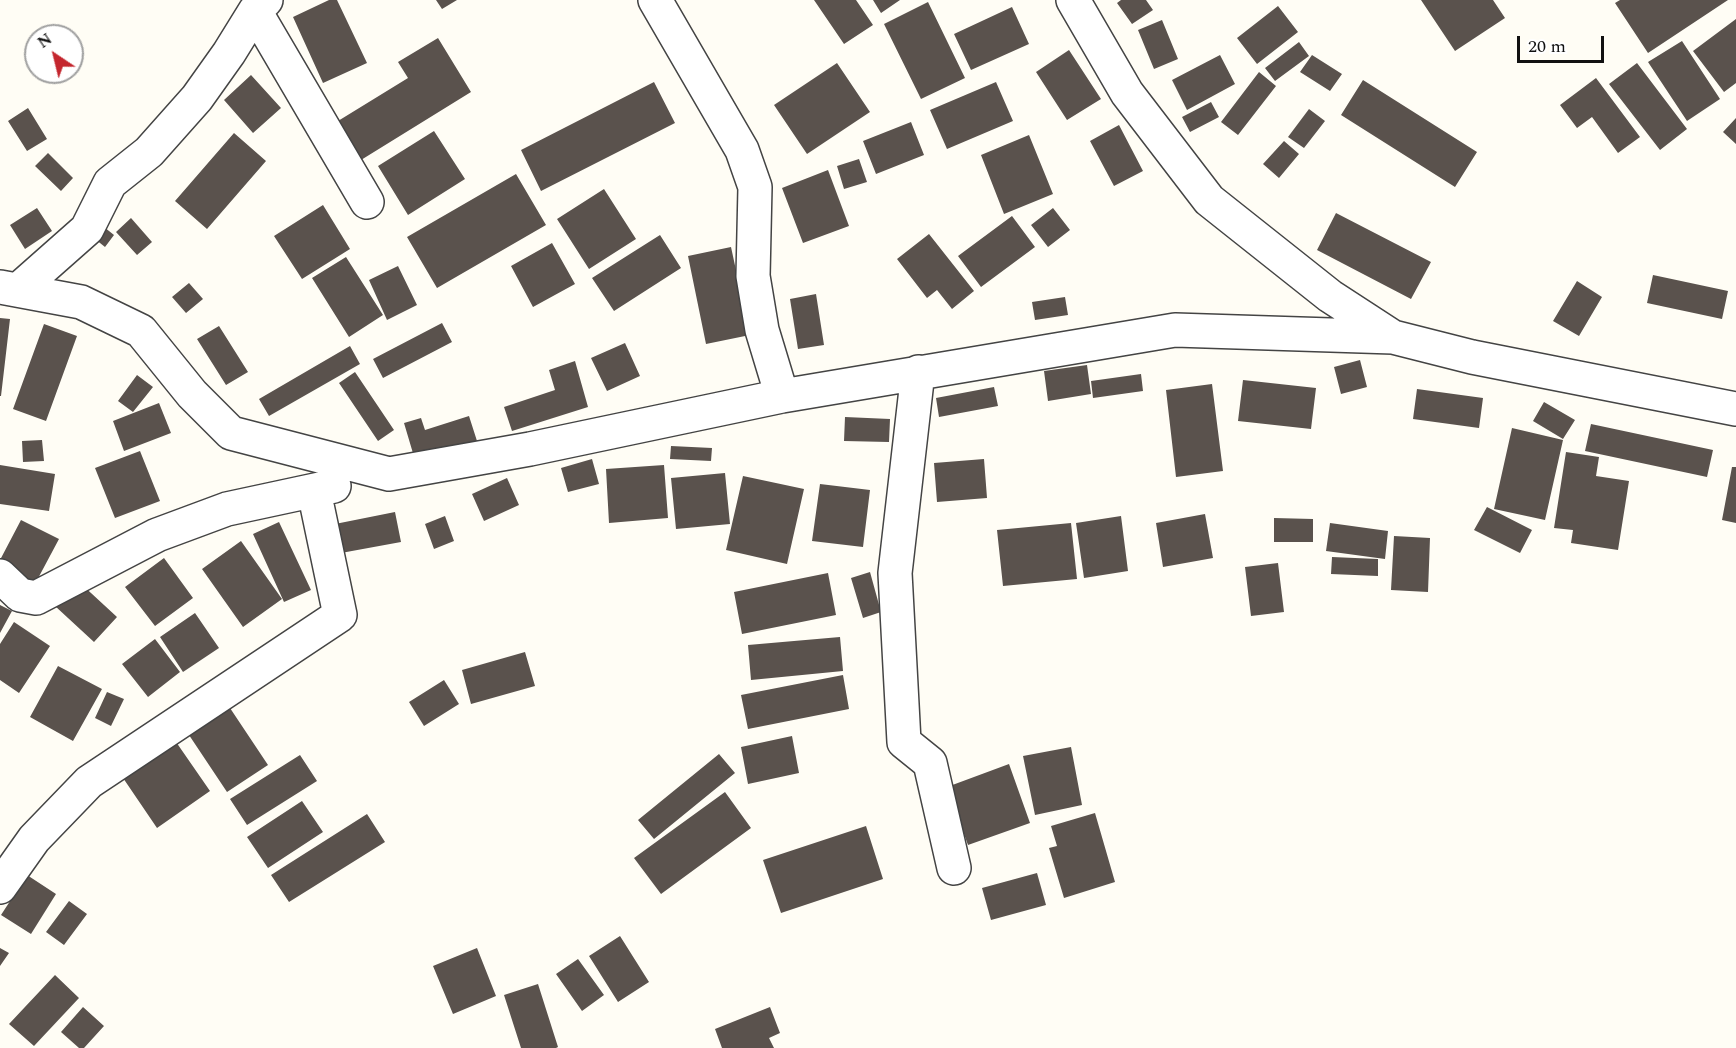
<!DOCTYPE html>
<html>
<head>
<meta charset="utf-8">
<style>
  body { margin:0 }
  #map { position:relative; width:1736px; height:1048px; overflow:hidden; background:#fffdf5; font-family:Spectral,serif }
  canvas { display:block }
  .north { position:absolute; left:24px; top:24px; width:60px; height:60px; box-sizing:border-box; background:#fff; border:2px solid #a0a0a0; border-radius:50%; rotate:325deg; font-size:16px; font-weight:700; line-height:24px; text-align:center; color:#111 }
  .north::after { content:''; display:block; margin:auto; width:21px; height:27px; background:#c4262e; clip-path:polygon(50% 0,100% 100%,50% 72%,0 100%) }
  .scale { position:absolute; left:1517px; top:36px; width:87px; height:27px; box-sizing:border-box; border:3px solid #111; border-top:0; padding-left:8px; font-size:18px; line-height:21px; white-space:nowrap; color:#111; -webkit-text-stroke:4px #fff; paint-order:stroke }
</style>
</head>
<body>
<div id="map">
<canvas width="1736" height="1048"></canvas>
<div class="north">N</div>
<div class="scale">20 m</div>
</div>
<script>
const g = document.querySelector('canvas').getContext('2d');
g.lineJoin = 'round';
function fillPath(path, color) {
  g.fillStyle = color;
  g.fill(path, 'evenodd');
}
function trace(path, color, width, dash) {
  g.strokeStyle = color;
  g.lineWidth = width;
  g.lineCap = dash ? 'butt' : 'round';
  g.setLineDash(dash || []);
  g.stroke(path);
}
const building = new Path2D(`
  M 329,0 L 337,0 L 367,63 L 323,83 L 293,17 Z
  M 436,0 L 457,0 L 442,9 Z
  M 814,0 L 856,0 L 873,25 L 844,44 Z
  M 873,0 L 900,0 L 881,13 Z
  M 1121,0 L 1146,0 L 1153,10 L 1132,24 L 1117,3 Z
  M 1421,0 L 1493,0 L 1505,18 L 1455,51 Z
  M 1620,0 L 1728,0 L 1648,53 L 1615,3 Z
  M 928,2 L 965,78 L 921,99 L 884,24 Z
  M 1278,6 L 1298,32 L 1257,64 L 1237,38 Z
  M 1012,7 L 1029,44 L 971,70 L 954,34 Z
  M 1736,19 L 1736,83 L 1724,92 L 1693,51 Z
  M 1162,20 L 1178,59 L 1154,69 L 1138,30 Z
  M 438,38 L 471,92 L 361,160 L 338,121 L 408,78 L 398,62 Z
  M 1682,41 L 1720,99 L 1687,121 L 1648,62 Z
  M 1299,42 L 1309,56 L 1275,81 L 1265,68 Z
  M 1069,50 L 1101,99 L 1067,120 L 1036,72 Z
  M 1220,55 L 1235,84 L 1187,110 L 1172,80 Z
  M 1312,55 L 1342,74 L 1330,91 L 1300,72 Z
  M 837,63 L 870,112 L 807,154 L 774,105 Z
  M 1637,63 L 1687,129 L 1660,150 L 1609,84 Z
  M 1259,72 L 1276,86 L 1238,135 L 1221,122 Z
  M 251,75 L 281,108 L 253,133 L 224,100 Z
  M 1596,78 L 1640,137 L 1618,153 L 1592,117 L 1577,128 L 1560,105 Z
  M 1363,80 L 1477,152 L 1455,187 L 1341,115 Z
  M 654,82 L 675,123 L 541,191 L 521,150 Z
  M 996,82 L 1013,121 L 947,149 L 930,110 Z
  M 1211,102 L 1219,117 L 1190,132 L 1182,117 Z
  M 28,108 L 47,139 L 27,151 L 8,121 Z
  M 1309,109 L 1325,121 L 1304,148 L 1288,137 Z
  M 1736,118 L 1736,144 L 1723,132 Z
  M 911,122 L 924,155 L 876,174 L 863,141 Z
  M 1119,125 L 1143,171 L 1114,186 L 1090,141 Z
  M 434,131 L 465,179 L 408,215 L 378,166 Z
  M 234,133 L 266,161 L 207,229 L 175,201 Z
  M 1029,135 L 1053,194 L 1004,214 L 981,155 Z
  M 1284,141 L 1299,154 L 1279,178 L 1263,164 Z
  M 48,153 L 73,178 L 61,191 L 35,166 Z
  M 859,159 L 867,182 L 844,189 L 837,166 Z
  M 828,170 L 849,226 L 803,243 L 782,188 Z
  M 516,174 L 546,225 L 437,288 L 407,237 Z
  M 604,189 L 636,239 L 589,269 L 557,219 Z
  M 323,205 L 350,249 L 302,279 L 274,236 Z
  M 37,208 L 52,231 L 25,249 L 10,225 Z
  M 1053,208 L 1070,230 L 1048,247 L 1031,225 Z
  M 1336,213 L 1431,262 L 1411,299 L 1317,250 Z
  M 1012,216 L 1035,247 L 981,287 L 958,256 Z
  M 131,218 L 152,242 L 137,255 L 116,232 Z
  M 104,227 L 114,235 L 105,247 L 95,239 Z
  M 929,234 L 974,291 L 952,309 L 937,290 L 927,298 L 897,259 Z
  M 660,235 L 681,268 L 614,311 L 592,278 Z
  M 552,243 L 575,284 L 533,307 L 511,266 Z
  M 731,247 L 750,335 L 706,344 L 688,256 Z
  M 346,257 L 383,315 L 349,337 L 312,278 Z
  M 398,266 L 417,305 L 387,320 L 369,280 Z
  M 1653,275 L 1728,291 L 1722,319 L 1647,303 Z
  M 1577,281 L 1602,297 L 1579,336 L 1553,321 Z
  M 189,283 L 203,299 L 186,313 L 172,297 Z
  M 816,294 L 824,345 L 798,349 L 790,299 Z
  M 1065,297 L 1068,315 L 1035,320 L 1032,302 Z
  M 0,318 L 10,319 L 1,396 L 0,396 Z
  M 442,323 L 452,342 L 383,378 L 373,359 Z
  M 44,324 L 77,336 L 46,421 L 13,409 Z
  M 219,326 L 248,372 L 226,385 L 197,339 Z
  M 625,343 L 640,376 L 607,391 L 591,358 Z
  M 350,346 L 360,364 L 269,416 L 259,399 Z
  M 1360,360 L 1367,387 L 1341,394 L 1334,367 Z
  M 575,361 L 588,407 L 512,431 L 504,407 L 555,390 L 549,370 Z
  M 1087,365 L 1091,394 L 1048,401 L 1044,371 Z
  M 355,372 L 394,430 L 378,441 L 339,383 Z
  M 1141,374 L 1143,391 L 1093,398 L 1091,381 Z
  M 137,375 L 153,387 L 133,412 L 118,401 Z
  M 1243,380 L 1316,388 L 1311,429 L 1238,421 Z
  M 1212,384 L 1223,471 L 1176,477 L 1166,390 Z
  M 994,387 L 998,406 L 939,417 L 936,398 Z
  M 1417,389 L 1483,398 L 1479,428 L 1413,419 Z
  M 1544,402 L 1575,420 L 1563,439 L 1533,421 Z
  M 159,403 L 171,433 L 124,451 L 113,421 Z
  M 469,416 L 477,441 L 415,460 L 404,423 L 421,418 L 425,430 Z
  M 845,417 L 890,419 L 889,442 L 844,441 Z
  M 1591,424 L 1713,450 L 1707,477 L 1585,451 Z
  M 1512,428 L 1563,440 L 1545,520 L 1494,509 Z
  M 42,440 L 44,461 L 23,462 L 22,441 Z
  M 671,446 L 712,448 L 711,461 L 670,459 Z
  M 140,451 L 160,501 L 115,518 L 95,468 Z
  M 1566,452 L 1599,457 L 1596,476 L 1629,481 L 1618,550 L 1571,543 L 1573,530 L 1554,528 Z
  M 592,459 L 599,484 L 568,492 L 561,468 Z
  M 984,459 L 987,498 L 937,502 L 934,463 Z
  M 0,465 L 55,474 L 49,511 L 0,504 Z
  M 664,465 L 668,518 L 609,523 L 606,469 Z
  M 1732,467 L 1736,467 L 1736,523 L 1722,520 Z
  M 725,473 L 730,524 L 676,529 L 671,478 Z
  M 743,476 L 804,489 L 787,564 L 726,550 Z
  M 507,478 L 519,505 L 484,521 L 472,494 Z
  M 820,484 L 870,490 L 863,547 L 812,541 Z
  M 1487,507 L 1532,530 L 1520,553 L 1474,530 Z
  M 395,512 L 401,542 L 341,553 L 335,524 Z
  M 1205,514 L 1213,558 L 1163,567 L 1156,523 Z
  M 445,516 L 454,541 L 434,549 L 425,524 Z
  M 1121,516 L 1128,571 L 1084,578 L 1076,523 Z
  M 1274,518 L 1313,519 L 1313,542 L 1274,542 Z
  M 21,520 L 59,539 L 35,584 L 0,565 L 0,560 Z
  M 279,522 L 311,590 L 284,602 L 253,534 Z
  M 1071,523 L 1077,579 L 1003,586 L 997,530 Z
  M 1330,523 L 1388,531 L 1385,559 L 1326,551 Z
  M 1394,536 L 1430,538 L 1428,592 L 1391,590 Z
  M 241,541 L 282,599 L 243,627 L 202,569 Z
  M 1332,557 L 1378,559 L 1378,576 L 1331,574 Z
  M 164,558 L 193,598 L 155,626 L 125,587 Z
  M 1278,563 L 1284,612 L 1251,616 L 1245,567 Z
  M 870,572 L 881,612 L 863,618 L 851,578 Z
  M 828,573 L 836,615 L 742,634 L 734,592 Z
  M 78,581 L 117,617 L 94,642 L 55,606 Z
  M 0,605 L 12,611 L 0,633 Z
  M 195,613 L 219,648 L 183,672 L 160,637 Z
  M 14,622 L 50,646 L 19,693 L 0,680 L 0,644 Z
  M 840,637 L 843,671 L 751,680 L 748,645 Z
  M 155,639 L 180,672 L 148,697 L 122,664 Z
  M 525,652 L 535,686 L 471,704 L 462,670 Z
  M 58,666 L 102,689 L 73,741 L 30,717 Z
  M 843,675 L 849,709 L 748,729 L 741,695 Z
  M 444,680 L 459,704 L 424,726 L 409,702 Z
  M 107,692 L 124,699 L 111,726 L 95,718 Z
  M 228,705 L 268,765 L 227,792 L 187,732 Z
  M 792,736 L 799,773 L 748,784 L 741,747 Z
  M 174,739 L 210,791 L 157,828 L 121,775 Z
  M 1071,747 L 1082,805 L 1035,815 L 1023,756 Z
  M 719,754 L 735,773 L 654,839 L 638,820 Z
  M 300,755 L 317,781 L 247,825 L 230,799 Z
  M 1009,764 L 1030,823 L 968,845 L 947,787 Z
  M 725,792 L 751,828 L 661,894 L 634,858 Z
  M 302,801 L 323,832 L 268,868 L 247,837 Z
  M 1095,813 L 1115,882 L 1064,898 L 1049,848 L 1057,846 L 1051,826 Z
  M 367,814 L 385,842 L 289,902 L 271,875 Z
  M 866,826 L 883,879 L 781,913 L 763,860 Z
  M 1037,873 L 1046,905 L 991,920 L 982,888 Z
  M 27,875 L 56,894 L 31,934 L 1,915 Z
  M 69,901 L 87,914 L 64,945 L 46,932 Z
  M 620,936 L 649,982 L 618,1002 L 589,956 Z
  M 0,948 L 9,953 L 0,966 Z
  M 477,948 L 496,996 L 453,1014 L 433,966 Z
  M 578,959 L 604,995 L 582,1011 L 556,974 Z
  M 55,975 L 79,998 L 34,1046 L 9,1024 Z
  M 538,984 L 558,1047 L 556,1048 L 521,1048 L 504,995 Z
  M 83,1007 L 104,1026 L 84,1048 L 79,1048 L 61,1032 Z
  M 770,1007 L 780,1033 L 769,1038 L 774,1048 L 722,1048 L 715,1029 Z`);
const minor = new Path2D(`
  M 655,0 L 742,150 L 755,187 L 753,276 L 762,330 L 782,396
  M 1073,0 L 1127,93 L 1209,200 L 1330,296 L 1393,337
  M 255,11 L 367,202
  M 0,287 L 81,302 L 141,331 L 192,394 L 231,433 L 389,474 L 530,449 L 782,396 L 1175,330 L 1393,337 L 1472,357 L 1736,409
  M 18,290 L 87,229 L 110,183 L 149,152 L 197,98 L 229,53 L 255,11 L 266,0
  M 918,372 L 895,573 L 904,742 L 930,763 L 954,868
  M 0,576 L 20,595 L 36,598 L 157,535 L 227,509 L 334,486
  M 0,887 L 34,839 L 89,782 L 340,615 L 314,491`);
fillPath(building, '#5a524d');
trace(minor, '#444', 36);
trace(minor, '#fff', 33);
</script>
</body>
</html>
